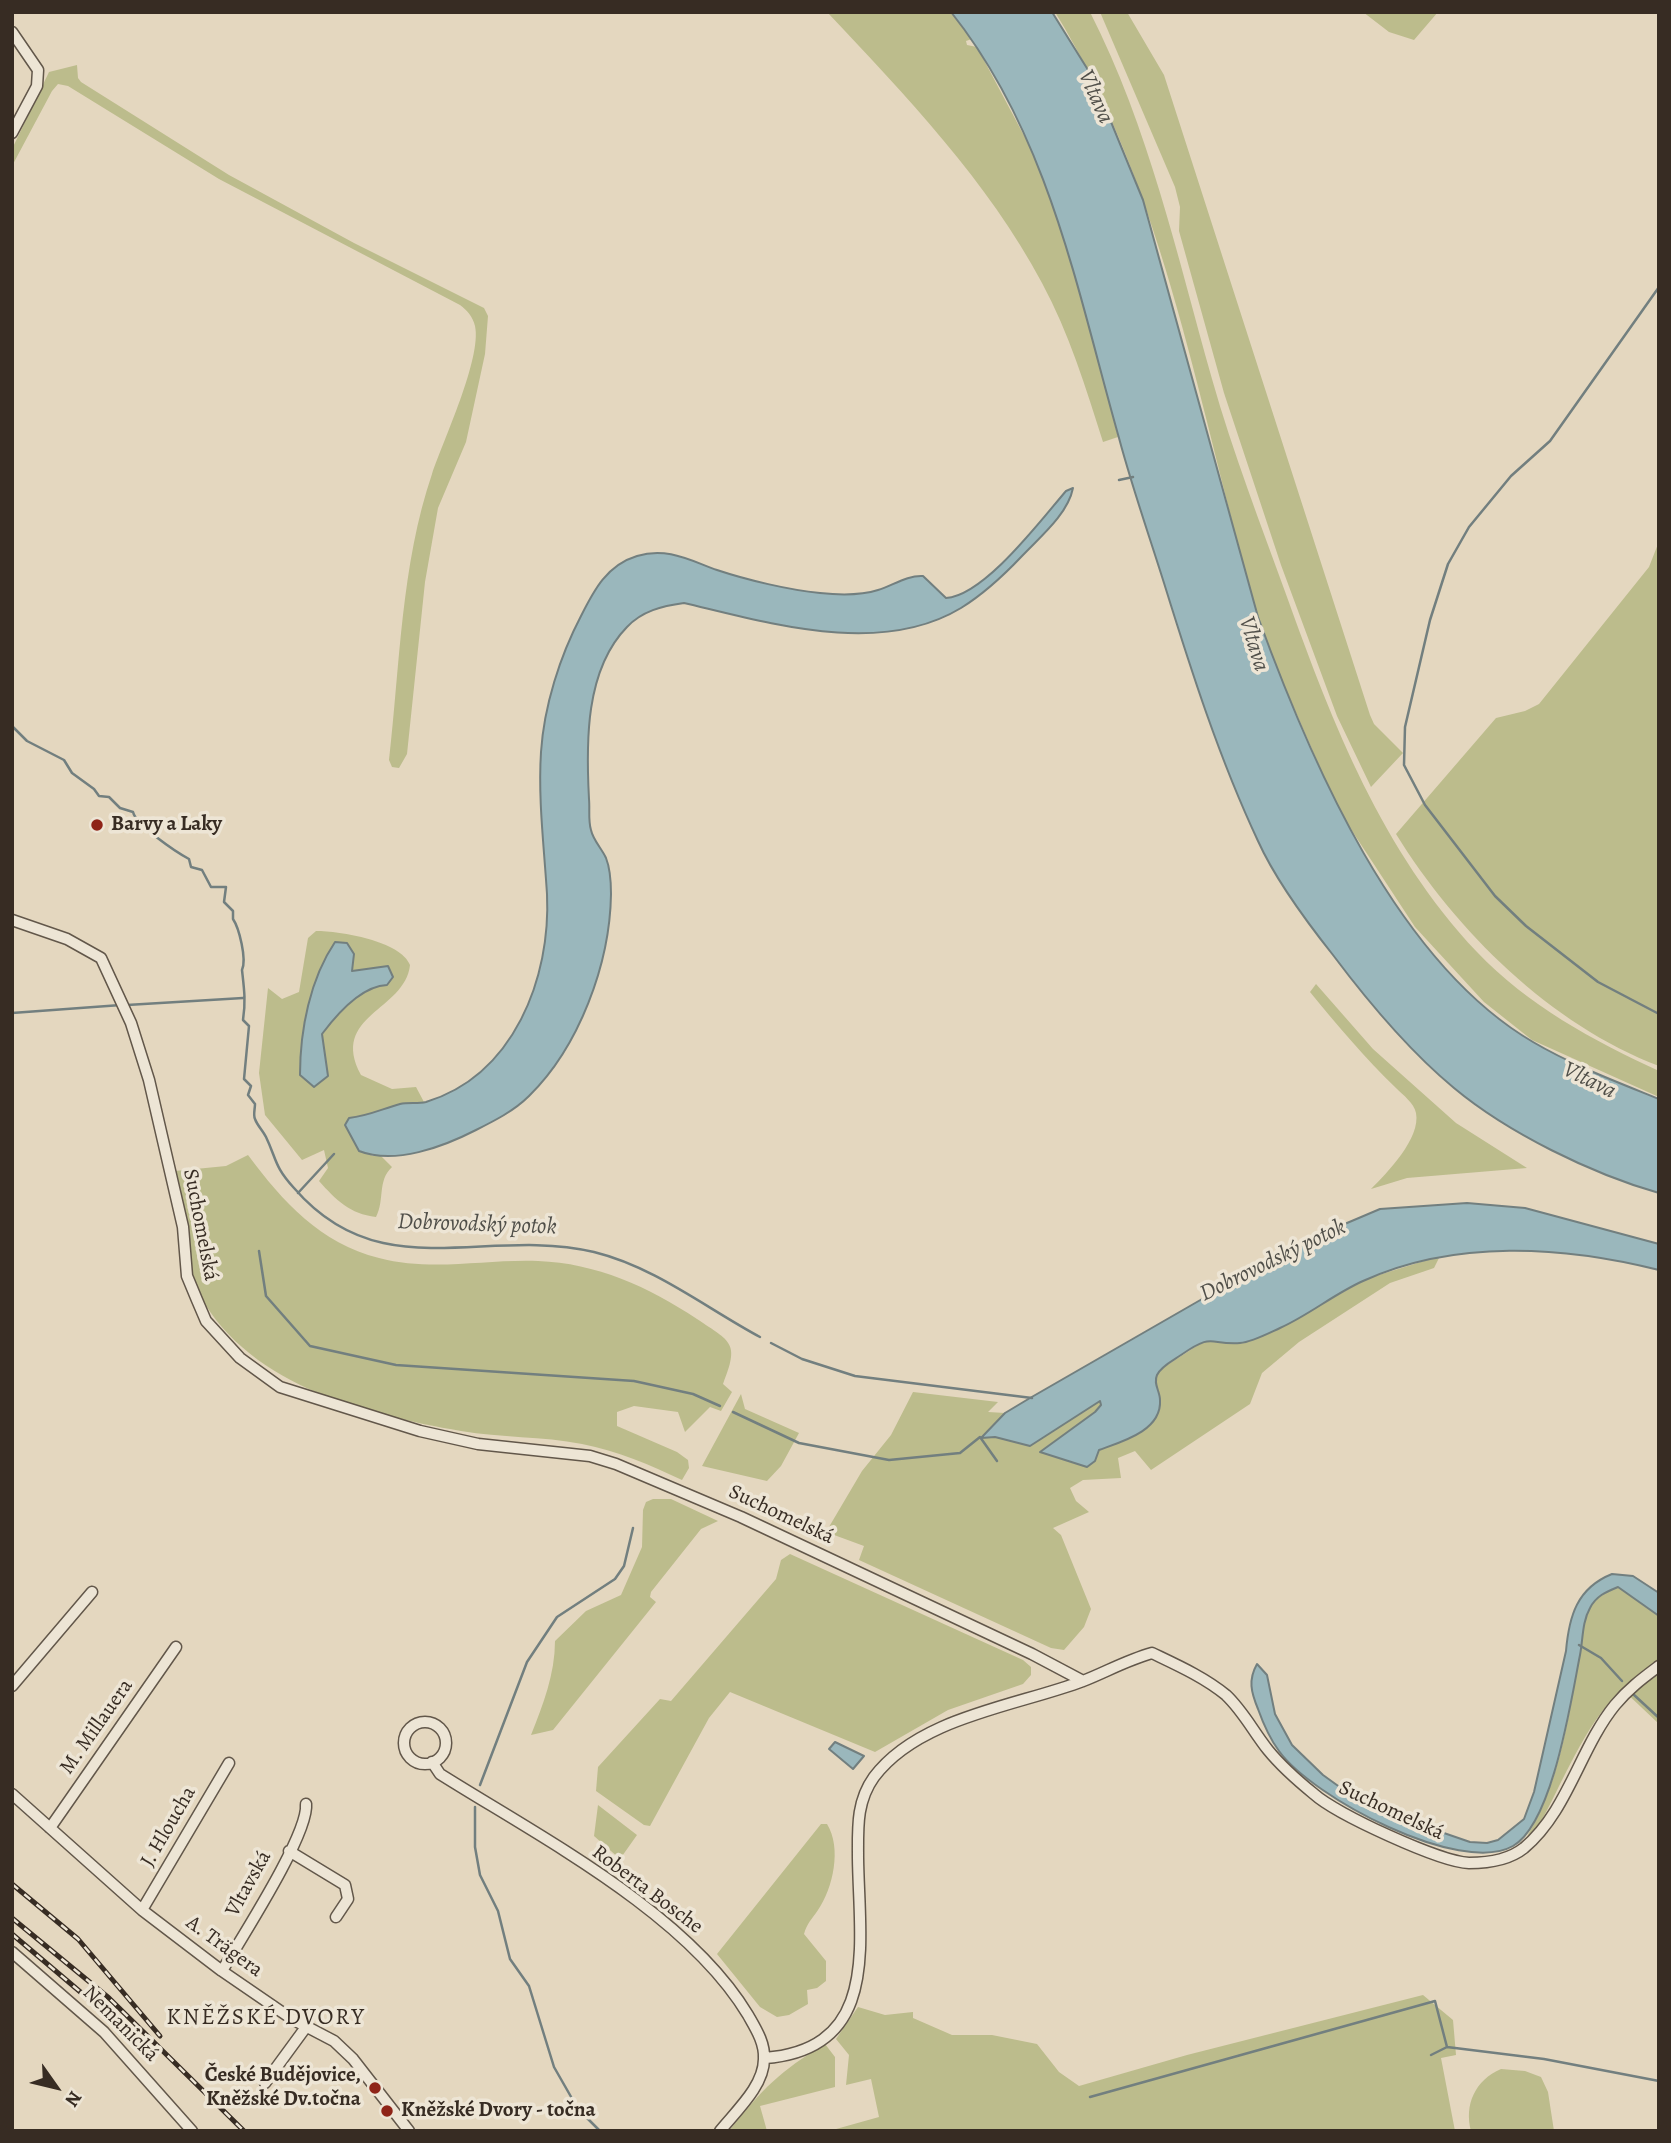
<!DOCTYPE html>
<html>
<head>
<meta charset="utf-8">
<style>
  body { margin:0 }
  #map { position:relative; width:1671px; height:2143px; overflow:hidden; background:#e4d7bf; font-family:Alegreya,serif }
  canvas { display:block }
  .frame { position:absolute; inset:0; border:14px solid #372c23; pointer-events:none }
  .north { position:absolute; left:21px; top:2052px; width:70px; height:70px; -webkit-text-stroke:5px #ede5d5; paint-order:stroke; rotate:124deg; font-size:19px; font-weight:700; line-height:28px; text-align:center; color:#372c23 }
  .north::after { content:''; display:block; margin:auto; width:24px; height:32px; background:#372c23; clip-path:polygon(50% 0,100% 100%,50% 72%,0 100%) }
</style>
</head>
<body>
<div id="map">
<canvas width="1671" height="2143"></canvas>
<div class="frame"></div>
<div class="north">N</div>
</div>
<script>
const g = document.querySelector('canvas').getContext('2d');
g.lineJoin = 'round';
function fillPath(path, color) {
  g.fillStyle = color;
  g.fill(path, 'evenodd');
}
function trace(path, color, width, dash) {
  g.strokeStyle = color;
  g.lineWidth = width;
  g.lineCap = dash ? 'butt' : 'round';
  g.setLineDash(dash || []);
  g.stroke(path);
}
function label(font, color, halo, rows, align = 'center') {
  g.font = font + ' Alegreya,serif';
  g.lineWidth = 7;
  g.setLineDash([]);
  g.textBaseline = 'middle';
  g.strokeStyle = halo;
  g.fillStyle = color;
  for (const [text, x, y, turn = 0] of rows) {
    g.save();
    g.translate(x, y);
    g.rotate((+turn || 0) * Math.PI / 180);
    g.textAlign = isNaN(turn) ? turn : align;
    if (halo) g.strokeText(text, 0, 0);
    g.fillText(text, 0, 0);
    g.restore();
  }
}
const green = new Path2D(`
  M 827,12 L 951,12 L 972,39 L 966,41 L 967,45 L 977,47 L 1038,162 L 1075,271 L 1118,437 L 1103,442 C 1086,388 1069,333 1042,283 C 988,181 905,95 827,12 Z
  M 1055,12 L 1090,12 C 1149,128 1177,255 1212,379 C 1233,453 1261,525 1287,597 C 1333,725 1382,851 1477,952 C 1527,1005 1594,1041 1659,1071 L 1659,1097 L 1532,1040 L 1484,1002 L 1415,927 L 1339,811 L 1277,669 L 1258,617 C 1199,413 1168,196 1055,12 Z
  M 1100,12 L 1127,12 L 1164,75 L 1370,715 L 1374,724 L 1403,753 L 1371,787 L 1337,716 L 1281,565 L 1224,393 L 1179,231 L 1180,207 L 1175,187 Z
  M 1363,12 L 1438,12 L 1414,40 L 1389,32 Z
  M 77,65 L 78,78 L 81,82 L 229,175 L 354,243 L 484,308 L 488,316 L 485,354 L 466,442 L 438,508 L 425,582 L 407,754 L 399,768 L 392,767 L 389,760 C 400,665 401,565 432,474 C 443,441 482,358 475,326 C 473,317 467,310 460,305 L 219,179 L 68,86 L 58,84 L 52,91 L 12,166 L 12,149 L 49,72 Z
  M 1659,523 L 1659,1066 C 1551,1025 1456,931 1396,834 L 1496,718 L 1525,711 L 1539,704 L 1649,567 L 1658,544 Z
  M 316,931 C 340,931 401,941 410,965 C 405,1011 329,1015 361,1075 L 392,1089 L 416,1087 L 424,1102 C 398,1103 376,1114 350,1118 L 372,1156 L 381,1156 L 392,1167 C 377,1181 385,1200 376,1217 C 350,1214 336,1200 319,1181 L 328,1168 L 324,1150 L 302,1160 L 265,1115 L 259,1073 L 268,988 L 282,999 L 299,992 L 308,938 Z
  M 1316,984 L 1373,1049 L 1456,1123 L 1527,1168 L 1407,1178 L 1371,1189 C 1387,1173 1421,1138 1416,1113 C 1414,1103 1403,1095 1396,1088 C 1365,1058 1338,1026 1310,992 Z
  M 248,1155 C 283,1202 320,1243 379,1258 C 432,1272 485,1259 538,1261 C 596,1263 649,1287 697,1319 C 731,1342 740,1342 723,1384 L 732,1392 L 721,1411 L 710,1407 L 685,1432 L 678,1412 L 634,1406 L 617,1412 L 617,1426 L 677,1452 L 688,1460 L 689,1468 L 682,1480 C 650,1465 618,1451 582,1444 C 542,1436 501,1438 461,1431 C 363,1414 242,1384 195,1286 C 187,1271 190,1246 188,1229 C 186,1209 180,1190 175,1171 L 226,1166 Z
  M 1440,1256 L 1434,1268 L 1390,1283 L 1299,1342 L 1262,1373 L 1250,1404 L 1151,1470 L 1135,1451 L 1118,1458 L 1121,1478 L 1083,1480 L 1070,1488 L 1076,1501 L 1089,1512 L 1053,1528 L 1061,1535 L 1091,1609 L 1084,1627 L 1064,1650 L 1051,1648 L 859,1560 L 864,1546 L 826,1532 L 862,1471 L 891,1435 L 913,1392 L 998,1402 L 988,1412 L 1005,1413 L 991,1427 L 995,1437 L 1030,1446 L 1100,1401 L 1101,1405 L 1095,1412 L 1041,1451 L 1095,1461 L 1099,1450 L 1122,1442 L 1161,1402 L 1155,1381 L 1158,1371 L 1209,1338 L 1241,1343 L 1281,1328 L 1366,1279 Z
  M 741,1394 L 745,1409 L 799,1433 L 781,1466 L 767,1481 L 702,1466 Z
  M 653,1499 L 671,1499 L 718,1521 L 701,1529 L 651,1592 L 650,1597 L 656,1602 L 553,1730 L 531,1735 C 543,1705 555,1674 555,1641 L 586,1611 L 621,1595 L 642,1547 L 643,1510 L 646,1502 Z
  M 790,1554 L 1023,1660 L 1031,1667 L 1031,1675 L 1023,1684 L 948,1710 L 875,1752 L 730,1692 L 709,1718 L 650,1826 L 644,1825 L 596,1791 L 598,1767 L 660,1699 L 671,1701 L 776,1579 L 781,1560 Z
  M 1618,1587 L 1659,1616 L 1659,1724 L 1622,1689 C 1583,1726 1563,1783 1537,1829 L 1527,1836 C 1559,1786 1568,1718 1579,1661 C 1582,1645 1581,1624 1589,1609 C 1596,1596 1606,1593 1618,1587 Z
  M 598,1805 L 637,1835 L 620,1859 L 594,1836 Z
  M 821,1824 L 827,1824 C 842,1848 833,1888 818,1910 C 812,1919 807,1923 804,1934 L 826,1961 L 826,1981 L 817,1988 L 807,1990 L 808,2004 L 789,2015 L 777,2017 L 760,2007 L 717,1954 Z
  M 1423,1995 L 1453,2020 L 1456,2055 L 1441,2058 L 1455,2131 L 829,2131 L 879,2117 L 871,2079 L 846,2085 L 849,2055 L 836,2039 L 858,2007 L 885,2015 L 913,2012 L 913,2018 L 952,2035 L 992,2035 L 1037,2044 L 1059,2072 L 1079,2086 L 1187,2055 Z
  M 825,2044 L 835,2057 L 835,2087 L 760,2106 L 767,2131 L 729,2131 C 763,2088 779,2072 825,2044 Z
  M 1501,2069 L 1525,2071 L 1541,2077 L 1548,2092 L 1554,2131 L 1471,2131 C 1464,2105 1475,2080 1501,2069 Z`);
const water = new Path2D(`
  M 951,12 L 1052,12 L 1093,78 L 1143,200 L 1258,617 C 1310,760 1396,962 1533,1042 C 1572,1065 1617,1082 1659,1099 L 1659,1193 C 1592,1174 1508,1133 1454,1088 C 1408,1050 1369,1003 1333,955 C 1306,921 1276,881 1258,841 C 1219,758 1191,670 1164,583 C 1149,535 1132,487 1119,438 C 1077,290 1049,135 951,12 Z
  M 1073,488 C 1068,514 1040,537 1022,556 C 1005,574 982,595 961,608 C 880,657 769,623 684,603 C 662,606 642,611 627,627 C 585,670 586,743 589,799 C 590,809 588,821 591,830 C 593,840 602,849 606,858 C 610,868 611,884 611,894 C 610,964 579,1047 529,1096 C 514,1111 494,1121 476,1130 C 443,1147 395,1165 359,1151 L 345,1125 L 349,1118 C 368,1116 382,1109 400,1104 C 408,1102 418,1104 426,1102 C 514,1075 551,978 547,894 C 544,846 538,799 541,752 C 544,706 560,656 581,616 C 594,590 607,565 637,556 C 667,547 689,560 717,570 C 747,580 789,590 820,593 C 839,595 859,596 878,590 C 892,586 907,575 923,576 L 946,598 C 984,596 1041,520 1066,491 Z
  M 335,942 L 347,943 L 354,954 L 352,971 L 388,966 L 393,977 L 387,985 C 362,986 337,1014 322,1034 L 328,1076 L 314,1087 L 300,1075 C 300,1030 310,979 335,942 Z
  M 1467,1203 L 1525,1208 L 1659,1244 L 1659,1270 C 1563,1246 1455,1239 1363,1281 C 1334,1294 1309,1315 1280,1328 C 1269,1333 1252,1342 1240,1343 C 1208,1345 1214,1332 1181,1355 C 1174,1360 1161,1366 1157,1375 C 1153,1384 1160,1391 1160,1400 C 1162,1431 1121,1442 1099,1450 L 1095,1461 L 1087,1467 L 1040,1452 L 1095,1412 L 1101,1405 L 1100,1401 L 1030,1446 L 995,1437 L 981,1438 L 1005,1413 L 1030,1398 L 1256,1268 L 1347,1223 L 1380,1209 Z
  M 1612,1574 L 1633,1576 L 1659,1593 L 1659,1616 L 1618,1587 C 1606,1592 1596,1596 1590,1608 C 1582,1622 1583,1640 1580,1655 C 1571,1700 1553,1823 1513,1846 C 1460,1876 1312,1797 1279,1751 C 1270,1739 1263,1723 1258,1709 C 1251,1692 1248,1680 1257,1664 L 1267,1675 L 1275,1714 L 1292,1745 L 1323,1775 L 1341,1788 L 1412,1822 L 1470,1842 L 1487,1843 L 1498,1840 L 1524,1819 L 1534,1792 L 1566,1651 C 1569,1616 1577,1588 1612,1574 Z
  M 835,1742 L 864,1756 L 853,1769 L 829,1749 Z`);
const stream = new Path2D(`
  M 1659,287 L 1550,441 L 1511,476 L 1469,527 L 1448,564 L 1430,620 L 1405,727 L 1404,765 L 1425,805 L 1495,896 L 1526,926 L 1598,982 L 1659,1014
  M 1119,480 L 1133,477
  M 12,726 L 27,741 L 64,760 L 72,773 L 94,789 L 99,796 L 109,797 L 120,808 L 133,812 C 136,825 176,852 189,859 L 191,867 L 202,870 L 211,887 L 226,887 L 224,902 L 233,911 L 233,919 C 239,928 247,959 242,970 C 244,988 246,1001 243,1020 L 249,1026 L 244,1079 L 251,1086 L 248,1095 L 255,1104 C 255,1109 253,1115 255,1119 C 257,1125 263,1131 266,1137 C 277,1160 274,1166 294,1188 C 381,1289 485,1226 594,1252 C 655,1267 706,1308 760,1337
  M 127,1005 L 243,998
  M 12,1013 L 121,1005
  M 298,1193 L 334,1154
  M 259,1251 L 266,1296 L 310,1346 L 396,1365 L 634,1381 L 693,1394 L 720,1406
  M 771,1343 L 802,1359 L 855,1376 L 1032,1398
  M 733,1412 L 799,1443 L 889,1460 L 960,1453 L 980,1437 L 997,1461
  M 1579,1645 L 1601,1658 L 1622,1681
  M 1633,1694 L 1659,1718
  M 480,1785 L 527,1662 L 557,1617 L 615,1579 L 624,1566 L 633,1528
  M 475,1807 L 475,1847 L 480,1875 L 498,1911 L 510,1959 L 529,1986 L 554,2067 L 578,2109 L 600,2131
  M 1431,2055 L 1447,2047
  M 1090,2097 L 1435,2001 L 1447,2047 L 1544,2059 L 1659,2081`);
const minor = new Path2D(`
  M 12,32 L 38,70 L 37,86 L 12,133
  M 12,920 L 67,939 L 101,958 L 131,1023 L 149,1080 L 183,1227 L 187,1276 L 197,1300 L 206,1321 L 240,1358 L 280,1387 L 420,1431 L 478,1444 L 590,1456 L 616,1464 L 741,1517 L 1032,1654 L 1083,1681
  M 12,1686 L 92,1592
  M404 1743a21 21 0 1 1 42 0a21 21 0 1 1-42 0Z
  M 432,1762 L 440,1774 C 540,1837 687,1913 748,2015 C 756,2029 765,2043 764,2059 C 764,2086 736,2111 720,2131
  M 12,1794 L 142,1910 L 222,1971 L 292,2019 L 334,2041 L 353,2059 L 409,2131
  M 50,1828 L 176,1647
  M 289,1851 L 345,1885 L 348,1899 L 336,1917
  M 142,1910 L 229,1763
  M 12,1952 L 104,2032 L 192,2131
  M 222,1971 C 240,1940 309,1834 306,1804
  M 765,2058 C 881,2049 859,1943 858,1858 C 858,1829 856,1802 874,1777 C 919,1717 1017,1706 1083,1681 C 1106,1672 1127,1660 1152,1653 C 1177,1665 1204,1677 1226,1695 C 1243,1711 1253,1731 1268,1750 C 1281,1766 1298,1781 1314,1794 C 1336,1814 1440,1862 1469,1863 C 1488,1863 1509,1860 1524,1848 C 1568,1811 1580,1748 1615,1705 C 1628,1689 1643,1678 1659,1666
  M 265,2083 L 306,2027`);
const rail = new Path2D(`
  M 12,1884 L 78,1939 L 160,2036
  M 12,1918 L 109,1998 L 244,2131
  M 12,1934 L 150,2051`);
const markers = [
  [97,825,7,"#8f2418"],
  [375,2088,7,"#8f2418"],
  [387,2111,7,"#8f2418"]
];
const poiNames = [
  ["Barvy a Laky",111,825],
  ["České Budějovice,",361,2076,"right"],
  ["Kněžské Dv.točna",361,2100,"right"],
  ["Kněžské Dvory - točna",401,2111]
];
const streetNames = [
  ["Suchomelská",200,1225,79],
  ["Suchomelská",781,1515,25],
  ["M. Millauera",97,1727,-55],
  ["Suchomelská",1391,1811,25],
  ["J. Hloucha",169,1827,-60],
  ["Vltavská",249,1884,-61],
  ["Roberta Bosche",647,1890,37],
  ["A. Trägera",224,1947,36],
  ["Nemanická",120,2024,45]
];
const waterNames = [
  ["Vltava",1095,97,66],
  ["Vltava",1253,644,73],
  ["Vltava",1589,1081,26],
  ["Dobrovodský potok",477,1225,2],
  ["Dobrovodský potok",1273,1261,-26]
];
const neighbourhoodNames = [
  ["KNĚŽSKÉ DVORY",266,2018]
];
fillPath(green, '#bcbc8c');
fillPath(water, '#9ab7bc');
trace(water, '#727f7f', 2);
trace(stream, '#727f7f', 2.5);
trace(minor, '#62574a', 13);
trace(minor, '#ede5d5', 10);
trace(rail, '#372c23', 5);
trace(rail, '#ede5d5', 2.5, [8]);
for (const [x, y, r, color] of markers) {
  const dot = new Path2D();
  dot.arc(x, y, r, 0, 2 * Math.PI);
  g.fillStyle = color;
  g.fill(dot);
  trace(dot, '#ede5d5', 2.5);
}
label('bold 21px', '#372c23', '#ede5d5', poiNames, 'left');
label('21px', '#372c23', '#ede5d5', streetNames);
label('italic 23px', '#504f49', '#ede5d5', waterNames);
g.letterSpacing = '2px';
label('23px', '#372c23', '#ede5d5', neighbourhoodNames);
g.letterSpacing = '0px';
</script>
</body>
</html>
